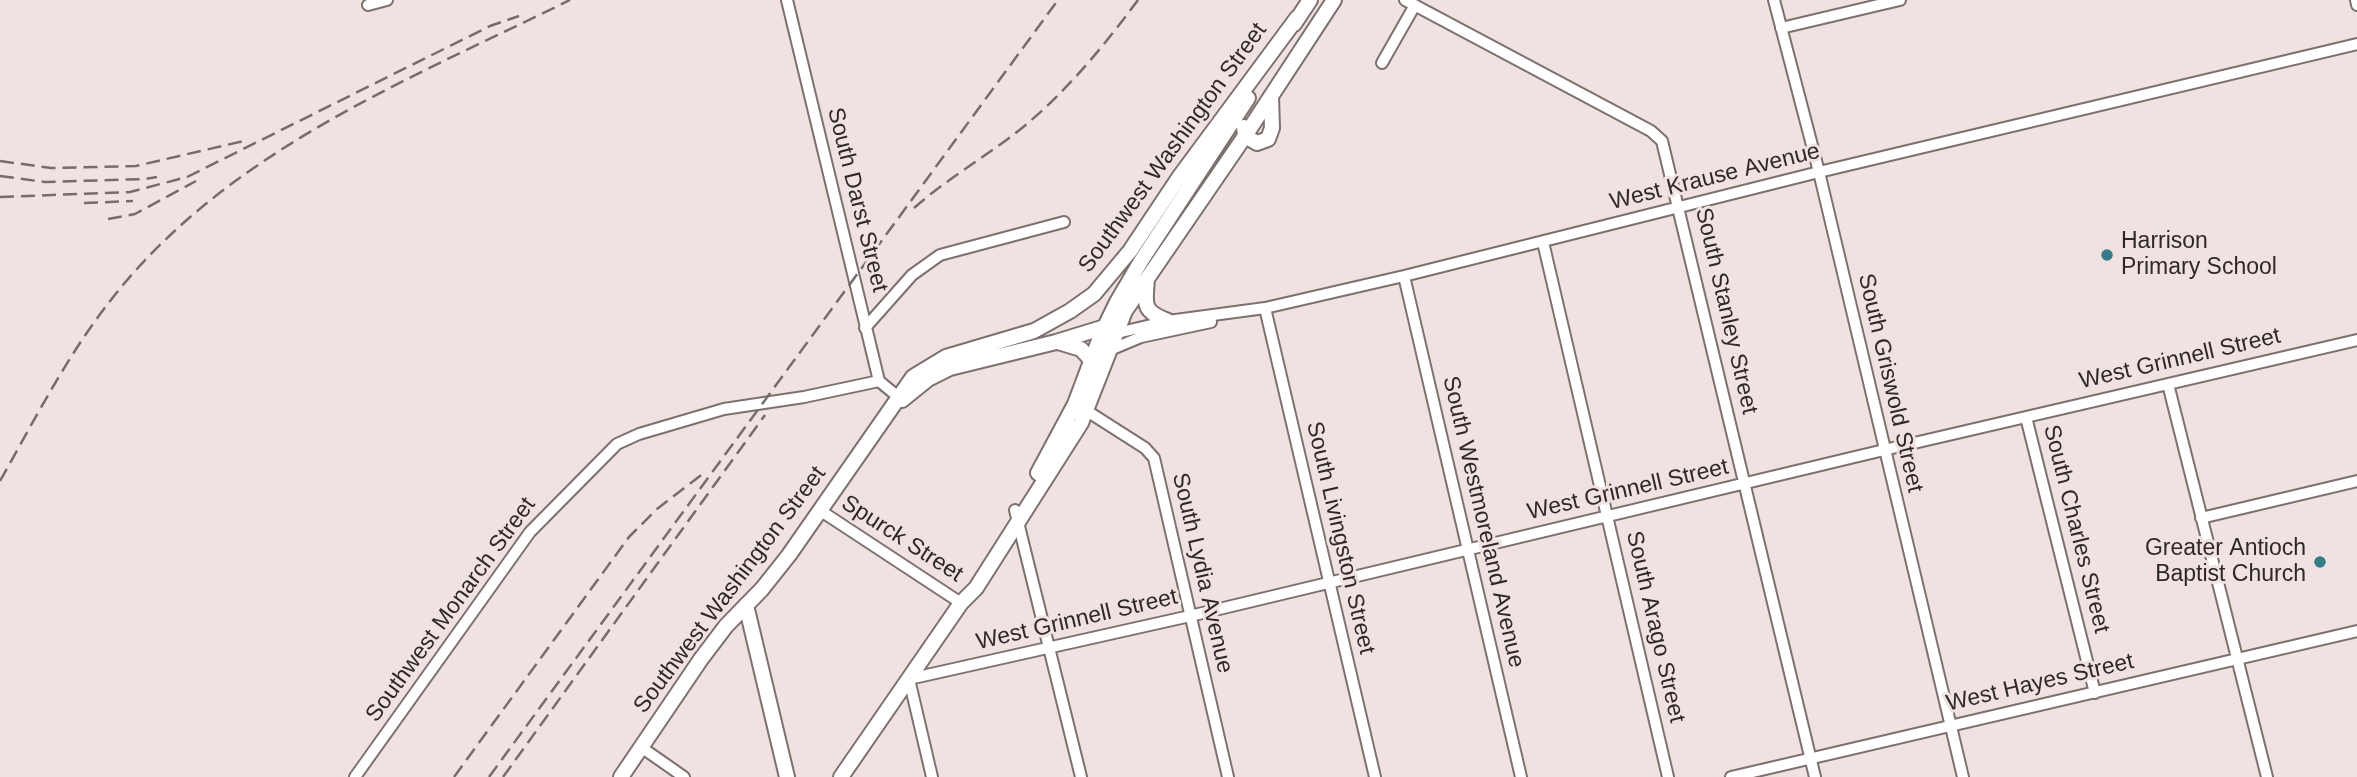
<!DOCTYPE html>
<html>
<head>
<meta charset="utf-8">
<style>
  body { margin:0 }
  canvas { display:block; background:#f0e2e0 }
</style>
</head>
<body>
<canvas width="2357" height="777"></canvas>
<script>
const g = document.querySelector('canvas').getContext('2d');
g.lineJoin = 'round';
function trace(path, color, width, dash) {
  g.strokeStyle = color;
  g.lineWidth = width;
  g.lineCap = dash ? 'butt' : 'round';
  g.setLineDash(dash || []);
  g.stroke(path);
}
function label(font, color, halo, rows, align = 'center') {
  g.font = font + ' Helvetica,sans-serif';
  g.lineWidth = 6;
  g.setLineDash([]);
  g.textBaseline = 'middle';
  g.strokeStyle = halo;
  g.fillStyle = color;
  for (const [text, x, y, turn = 0] of rows) {
    g.save();
    g.translate(x, y);
    g.rotate((+turn || 0) * Math.PI / 180);
    g.textAlign = isNaN(turn) ? turn : align;
    if (halo) g.strokeText(text, 0, 0);
    g.fillText(text, 0, 0);
    g.restore();
  }
}
const minor = new Path2D(`
  M 787,0 L 879,381 L 902,400
  M 1405,0 L 1651,131 L 1662,141 L 1815,777
  M 1774,0 L 1819,172 L 1963,777
  M 2356,0 L 2357,5
  M 368,5 L 387,0
  M 1781,28 L 1900,0
  M 1382,63 L 1415,5
  M 1543,242 L 1668,777
  M 1404,276 L 1521,777
  M 1265,308 L 1375,777
  M 865,328 L 912,275 L 940,255 L 1064,222
  M 1113,334 L 1168,321 L 1265,308 L 1404,276 L 1819,172 L 2357,44
  M 1110,350 L 1141,337 L 1211,322
  M 2168,384 L 2267,777
  M 1087,411 L 1145,448 L 1154,458 L 1228,777
  M 2026,417 L 2095,693
  M 1015,510 L 1081,777
  M 821,511 L 961,603
  M 2201,518 L 2357,481
  M 641,747 L 684,777
  M 355,777 L 530,532 L 617,444 L 639,434 L 724,409 L 804,397 L 879,381
  M 932,777 L 909,679 L 1190,616 L 1884,450 L 2357,340
  M 1731,777 L 2357,631`);
const major = new Path2D(`
  M 1294,24 L 1310,0
  M 1244,127 L 1245,136 L 1257,143 L 1268,139 L 1272,128 L 1271,96
  M 1147,279 C 1145,305 1142,311 1168,321
  M 1058,342 L 1081,349 L 1092,361
  M 902,400 L 928,379 L 950,368 L 1056,342 L 1108,326
  M 1038,473 L 1075,404 L 1101,335 L 1117,302 L 1141,261 L 1248,98
  M 746,605 L 787,777
  M 621,777 L 701,659 L 726,626 L 762,589 L 789,555 L 913,377 L 946,357 L 1034,331 L 1070,311 L 1094,294 L 1130,251 L 1180,176 L 1297,18
  M 841,777 L 961,603 L 976,588 L 1081,423 L 1125,311 L 1245,136 L 1334,0`);
const rail = new Path2D(`
  M 0,161 L 51,168 L 136,166 L 248,140
  M 0,176 L 45,182 L 145,179 L 157,177
  M 0,197 L 130,192 L 187,177 L 490,26 L 519,16
  M 84,203 L 133,201
  M 914,208 C 948,178 987,156 1022,128 C 1066,92 1104,46 1138,0
  M 108,219 L 135,214 L 196,181
  M 0,481 C 35,419 69,352 114,296 C 230,150 408,80 570,0
  M 454,777 L 629,537 L 657,509 L 704,473
  M 489,777 L 1058,0
  M 503,777 L 765,415`);
const markers = [
  [2107,255,7,"#367c88"],
  [2320,562,7,"#367c88"]
];
const streetNames = [
  ["Southwest Washington Street",1173,148,-54],
  ["West Krause Avenue",1715,177,-14],
  ["South Darst Street",857,200,76],
  ["South Stanley Street",1726,311,77],
  ["West Grinnell Street",2180,359,-13],
  ["South Griswold Street",1890,383,77],
  ["West Grinnell Street",1628,490,-13],
  ["South Westmoreland Avenue",1483,522,77],
  ["South Charles Street",2076,529,76],
  ["South Livingston Street",1340,538,77],
  ["Spurck Street",902,539,33],
  ["South Lydia Avenue",1202,573,77],
  ["Southwest Washington Street",730,590,-53],
  ["Southwest Monarch Street",451,610,-54],
  ["West Grinnell Street",1077,620,-13],
  ["South Arago Street",1655,627,77],
  ["West Hayes Street",2040,683,-13]
];
const poiNames = [
  ["Harrison",2121,242],
  ["Primary School",2121,268],
  ["Greater Antioch",2306,549,"right"],
  ["Baptist Church",2306,575,"right"]
];
trace(minor, '#7c716e', 14);
trace(major, '#7c716e', 18);
trace(minor, '#fff', 10);
trace(major, '#fff', 14);
trace(rail, '#756d6b', 2.5, [14, 7]);
for (const [x, y, r, color] of markers) {
  const dot = new Path2D();
  dot.arc(x, y, r, 0, 2 * Math.PI);
  g.fillStyle = color;
  g.fill(dot);
  trace(dot, '#f0e2e0', 2.5);
}
label('23px', '#2e2928', '#f0e2e0', streetNames);
label('23px', '#2e2928', '#f0e2e0', poiNames, 'left');
</script>
</body>
</html>
